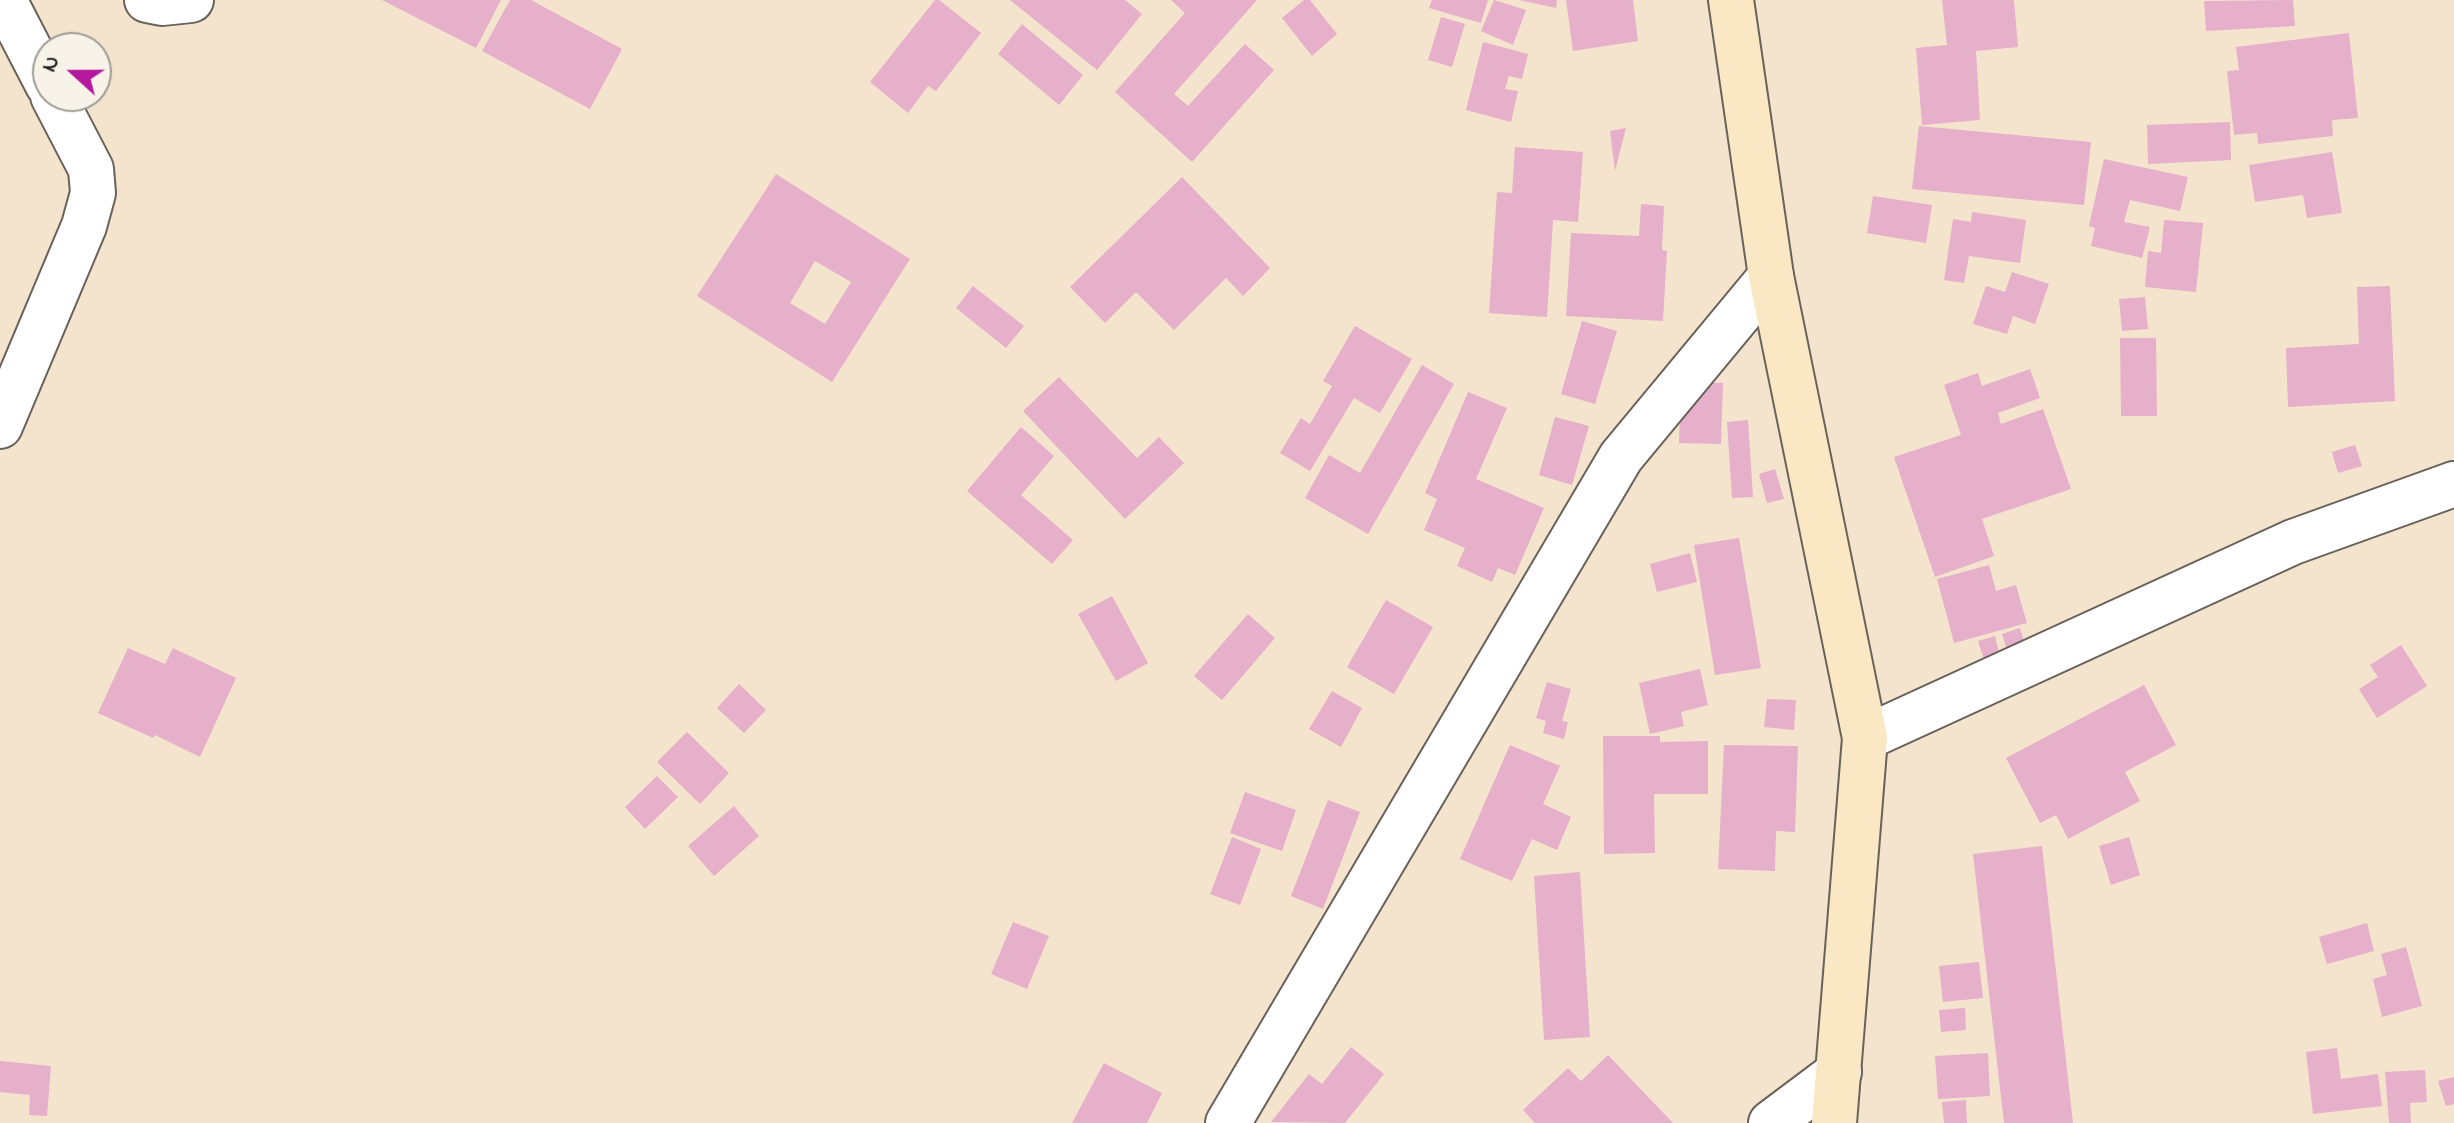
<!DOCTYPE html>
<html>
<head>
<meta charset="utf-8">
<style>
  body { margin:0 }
  #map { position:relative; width:2454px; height:1123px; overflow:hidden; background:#f4e4cd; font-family:"Indie Flower",sans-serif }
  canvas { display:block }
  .north { position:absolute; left:32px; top:32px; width:80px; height:80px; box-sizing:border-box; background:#f7f3e8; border:2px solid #9f9d96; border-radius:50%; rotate:291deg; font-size:22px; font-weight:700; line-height:32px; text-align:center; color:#1c1c1c }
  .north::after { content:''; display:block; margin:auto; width:28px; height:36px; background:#b5179e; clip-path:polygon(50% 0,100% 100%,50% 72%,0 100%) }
</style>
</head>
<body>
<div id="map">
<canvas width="2454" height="1123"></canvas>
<div class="north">N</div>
</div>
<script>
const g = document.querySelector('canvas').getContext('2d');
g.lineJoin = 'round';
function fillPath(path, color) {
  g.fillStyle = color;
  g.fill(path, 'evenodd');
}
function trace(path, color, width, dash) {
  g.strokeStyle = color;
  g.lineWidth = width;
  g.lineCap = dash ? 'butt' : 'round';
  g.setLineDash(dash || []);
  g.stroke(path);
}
const building = new Path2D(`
  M 382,0 L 501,0 L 476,48 Z
  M 510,0 L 531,0 L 622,49 L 590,109 L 482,51 Z
  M 935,0 L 939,0 L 981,33 L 936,91 L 928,86 L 908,113 L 870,82 Z
  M 1010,0 L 1125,0 L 1142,14 L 1097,70 Z
  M 1171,0 L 1257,0 L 1174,94 L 1188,106 L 1245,44 L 1274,70 L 1192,162 L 1115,92 L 1185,13 Z
  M 1304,0 L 1310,0 L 1337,34 L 1312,56 L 1282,18 Z
  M 1432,0 L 1488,0 L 1481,23 L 1429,8 Z
  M 1494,0 L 1526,10 L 1513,45 L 1481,31 Z
  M 1519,0 L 1557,0 L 1556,8 Z
  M 1566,0 L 1633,0 L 1638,41 L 1573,51 Z
  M 1942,0 L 2014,0 L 2018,47 L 1976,51 L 1980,120 L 1922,125 L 1916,48 L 1947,45 Z
  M 2293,0 L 2295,26 L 2206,31 L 2204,1 Z
  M 1441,17 L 1465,24 L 1452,67 L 1428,60 Z
  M 1022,24 L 1083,75 L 1059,105 L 998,54 Z
  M 2349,33 L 2358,118 L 2332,120 L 2333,136 L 2258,144 L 2257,133 L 2234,135 L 2227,71 L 2239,70 L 2236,47 Z
  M 1483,42 L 1528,54 L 1522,79 L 1509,76 L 1505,89 L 1518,91 L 1511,122 L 1466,110 Z
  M 2230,122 L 2231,160 L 2148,164 L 2147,125 Z
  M 1919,126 L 2091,142 L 2084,205 L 1912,189 Z
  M 1626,128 L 1615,171 L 1610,131 Z
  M 1515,147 L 1583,152 L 1578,222 L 1553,220 L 1547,317 L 1489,313 L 1497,192 L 1512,193 Z
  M 2332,152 L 2342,213 L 2307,218 L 2303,195 L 2255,202 L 2249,165 Z
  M 2104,159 L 2188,177 L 2180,211 L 2130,200 L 2124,222 L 2150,227 L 2142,258 L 2091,246 L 2095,228 L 2089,226 Z
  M 776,174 L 910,259 L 832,382 L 697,296 ZM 815,261 L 851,282 L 825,324 L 790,303 Z
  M 1182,177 L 1270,268 L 1243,296 L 1226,278 L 1174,330 L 1136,292 L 1105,323 L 1070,287 Z
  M 1873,196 L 1932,205 L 1926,243 L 1867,233 Z
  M 1641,204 L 1664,206 L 1662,250 L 1667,251 L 1663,321 L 1566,316 L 1571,233 L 1639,236 Z
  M 1972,212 L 2026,220 L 2020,263 L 1969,256 L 1964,283 L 1944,280 L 1953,219 L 1971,222 Z
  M 2164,220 L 2203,223 L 2196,292 L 2145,287 L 2148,251 L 2161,253 Z
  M 2012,272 L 2049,284 L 2035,324 L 2013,316 L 2007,334 L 1973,324 L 1986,286 L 2005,292 Z
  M 973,286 L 1024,326 L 1006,348 L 956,308 Z
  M 2390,286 L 2395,401 L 2288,407 L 2286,348 L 2359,344 L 2357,287 Z
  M 2145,297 L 2148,329 L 2122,331 L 2119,299 Z
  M 1582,321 L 1617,331 L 1595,404 L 1561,394 Z
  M 1355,326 L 1412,359 L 1380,413 L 1354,398 L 1310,471 L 1280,453 L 1301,418 L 1310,424 L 1332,386 L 1323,381 Z
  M 2120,338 L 2156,338 L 2157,416 L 2121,416 Z
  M 1422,365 L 1454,384 L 1368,534 L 1305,498 L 1329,455 L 1360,473 Z
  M 2030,369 L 2040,398 L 1998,413 L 2001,424 L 2043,409 L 2071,489 L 1982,519 L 1994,556 L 1935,577 L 1894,457 L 1961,435 L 1944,385 L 1978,373 L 1982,386 Z
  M 1059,377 L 1137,458 L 1159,437 L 1184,463 L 1125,519 L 1023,411 Z
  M 1681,382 L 1723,383 L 1721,444 L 1679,443 Z
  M 1468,392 L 1507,408 L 1476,479 L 1544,508 L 1515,575 L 1498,568 L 1492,582 L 1457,566 L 1465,548 L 1424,530 L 1437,499 L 1425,493 Z
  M 1555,417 L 1589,426 L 1572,485 L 1539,475 Z
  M 1748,420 L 1753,497 L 1732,498 L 1727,422 Z
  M 1021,427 L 1054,456 L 1021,495 L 1073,540 L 1052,564 L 967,491 Z
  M 2355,445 L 2362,466 L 2338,473 L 2332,452 Z
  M 1775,469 L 1784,499 L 1767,503 L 1759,474 Z
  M 1739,538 L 1761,668 L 1715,675 L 1694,545 Z
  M 1690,553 L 1697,582 L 1657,592 L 1650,564 Z
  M 1989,565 L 1996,591 L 2016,585 L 2027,623 L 1954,643 L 1937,579 Z
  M 1112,596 L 1148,663 L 1116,681 L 1078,614 Z
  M 1386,600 L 1433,627 L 1394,694 L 1347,667 Z
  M 1248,614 L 1275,638 L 1222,700 L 1194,676 Z
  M 2020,628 L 2026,648 L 2008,653 L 2002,634 Z
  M 1995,636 L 2001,661 L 1986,666 L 1978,641 Z
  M 2401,645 L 2427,686 L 2377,718 L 2359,689 L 2378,677 L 2370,665 Z
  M 128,648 L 165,664 L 173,648 L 236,678 L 200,757 L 155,735 L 153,738 L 98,713 Z
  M 1700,669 L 1708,705 L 1681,712 L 1684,726 L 1650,734 L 1639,683 Z
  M 1547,682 L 1571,689 L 1562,721 L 1568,722 L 1564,739 L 1543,733 L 1546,721 L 1536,718 Z
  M 739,684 L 766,710 L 744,733 L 717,708 Z
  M 2144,685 L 2176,745 L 2125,772 L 2140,801 L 2068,839 L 2056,815 L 2040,823 L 2006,758 Z
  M 1332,691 L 1362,708 L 1341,747 L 1309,729 Z
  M 1767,699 L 1796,700 L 1794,730 L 1764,727 Z
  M 687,732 L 729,773 L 700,804 L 657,762 Z
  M 1603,736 L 1660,736 L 1660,742 L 1708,741 L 1708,794 L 1654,794 L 1655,853 L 1604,854 Z
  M 1510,745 L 1560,766 L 1543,804 L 1571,817 L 1557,850 L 1532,839 L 1512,881 L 1460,859 Z
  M 1724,745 L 1798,746 L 1795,832 L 1776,831 L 1775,871 L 1718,869 Z
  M 657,776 L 678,797 L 645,829 L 625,807 Z
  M 1245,792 L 1296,810 L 1282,851 L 1230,833 Z
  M 1328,800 L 1360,812 L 1323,909 L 1291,896 Z
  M 734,806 L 759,836 L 714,876 L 688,846 Z
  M 1232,837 L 1261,849 L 1240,905 L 1210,894 Z
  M 2129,837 L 2140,875 L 2111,885 L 2099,846 Z
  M 2042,846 L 2073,1123 L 2004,1123 L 1973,854 Z
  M 1580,872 L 1590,1037 L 1544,1040 L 1534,876 Z
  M 1013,922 L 1049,936 L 1027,989 L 991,974 Z
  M 2367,923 L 2374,951 L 2327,964 L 2319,937 Z
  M 2406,947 L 2422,1006 L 2382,1017 L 2373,979 L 2387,975 L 2381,954 Z
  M 1979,962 L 1983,998 L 1943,1002 L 1939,966 Z
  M 1965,1008 L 1966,1030 L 1941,1032 L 1939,1010 Z
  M 1351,1047 L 1384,1074 L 1345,1123 L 1271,1122 L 1309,1074 L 1322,1084 Z
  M 2337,1048 L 2341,1079 L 2378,1074 L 2382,1106 L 2313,1114 L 2306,1052 Z
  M 1988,1053 L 1990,1096 L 1938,1099 L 1935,1056 Z
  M 1608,1055 L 1673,1123 L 1535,1123 L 1523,1110 L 1568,1068 L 1581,1081 Z
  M 0,1061 L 51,1066 L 47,1116 L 29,1115 L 30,1095 L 0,1092 Z
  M 1104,1063 L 1162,1093 L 1147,1123 L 1072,1123 Z
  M 2425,1070 L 2427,1102 L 2410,1103 L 2411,1123 L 2389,1123 L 2385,1072 Z
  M 2454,1077 L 2454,1104 L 2446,1106 L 2438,1081 Z
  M 1966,1100 L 1967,1123 L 1944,1123 L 1942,1102 Z`);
const minor = new Path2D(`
  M 4,0 L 48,85
  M 147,0 L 162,3 L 191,0
  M 0,426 L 84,226 L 93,193 L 91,169 L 53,96
  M 1865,738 L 2293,542 L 2454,484
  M 1228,1123 L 1621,457 L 1771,276
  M 1771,1123 L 1839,1072`);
const secondary = new Path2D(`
  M 1731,0 L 1771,276 L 1865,738 L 1834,1123`);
fillPath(building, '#e6afca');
trace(minor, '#68625a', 48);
trace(secondary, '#68625a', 48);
trace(minor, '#fff', 44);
trace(secondary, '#fae7c3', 44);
</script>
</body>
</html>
